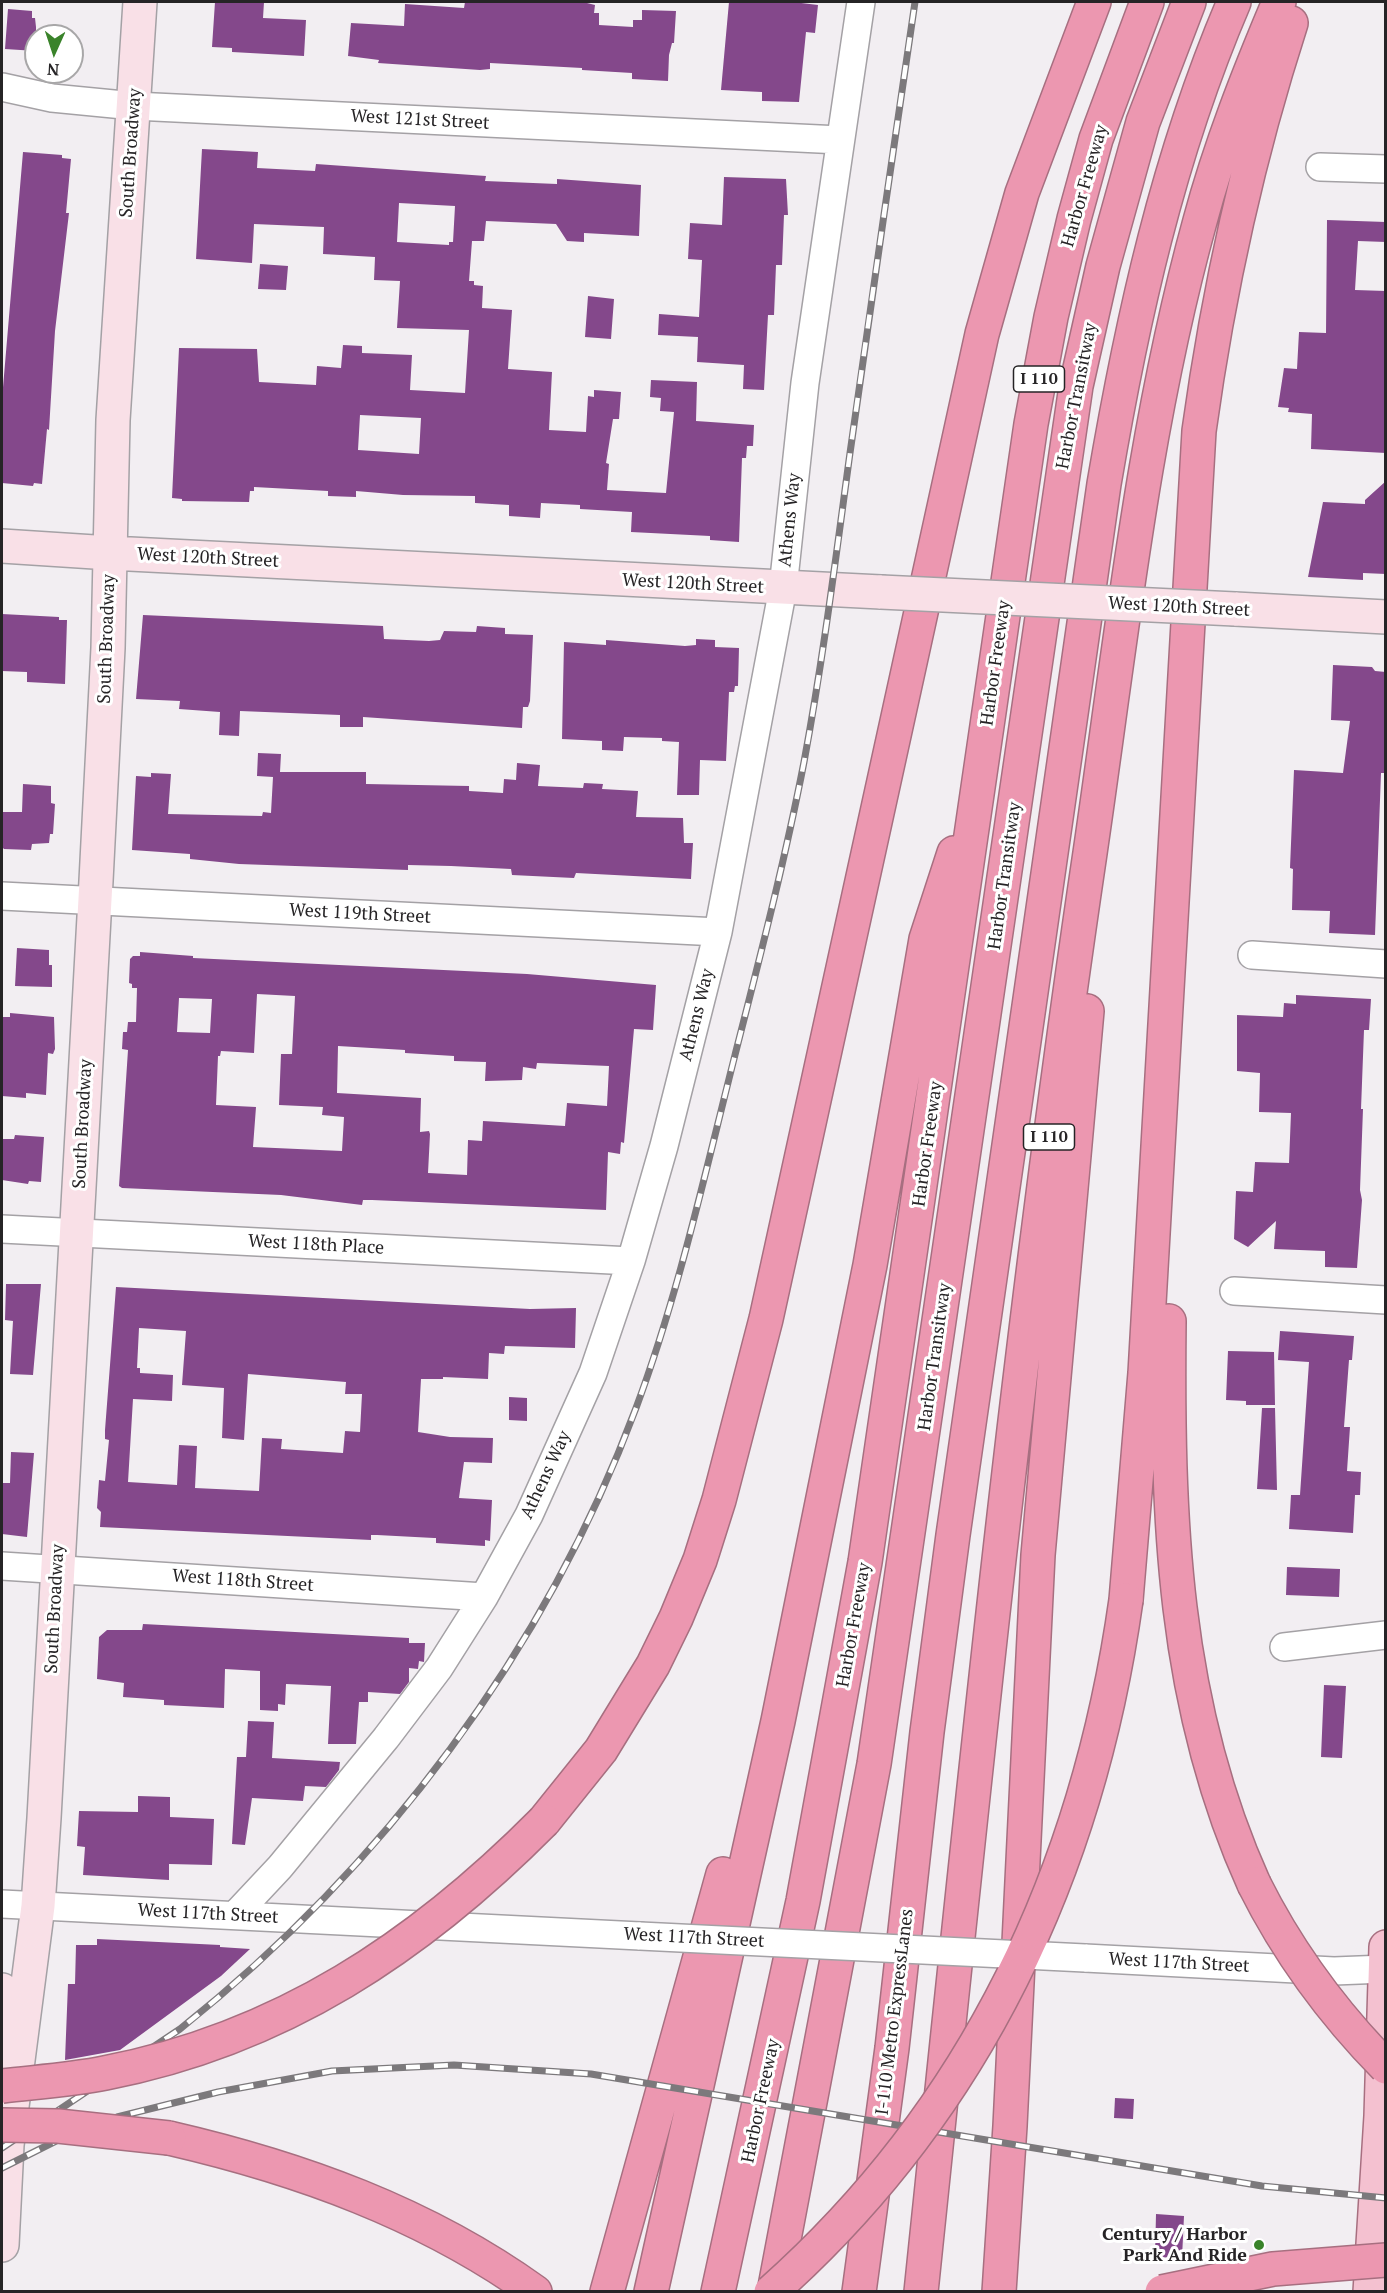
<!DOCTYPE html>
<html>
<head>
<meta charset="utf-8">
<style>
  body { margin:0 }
  #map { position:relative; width:1387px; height:2293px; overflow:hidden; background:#f2eef2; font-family:"PT Serif",serif }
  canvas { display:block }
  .frame { position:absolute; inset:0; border:3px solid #262426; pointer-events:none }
  .north { position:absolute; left:24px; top:24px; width:60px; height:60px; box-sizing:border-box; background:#fff; border:2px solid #a8a7a8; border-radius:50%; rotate:183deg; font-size:16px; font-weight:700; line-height:24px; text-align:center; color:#262426 }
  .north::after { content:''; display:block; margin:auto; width:21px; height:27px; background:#3a832a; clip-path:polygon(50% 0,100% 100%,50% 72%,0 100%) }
</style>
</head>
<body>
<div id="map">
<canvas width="1387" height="2293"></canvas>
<div class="frame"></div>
<div class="north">N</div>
</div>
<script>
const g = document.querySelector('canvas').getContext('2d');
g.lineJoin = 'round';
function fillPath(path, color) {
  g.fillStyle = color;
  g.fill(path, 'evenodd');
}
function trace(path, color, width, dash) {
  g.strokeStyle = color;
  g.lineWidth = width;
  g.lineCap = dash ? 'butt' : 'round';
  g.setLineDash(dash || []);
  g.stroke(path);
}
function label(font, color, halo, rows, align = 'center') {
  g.font = font + ' "PT Serif",serif';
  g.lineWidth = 6;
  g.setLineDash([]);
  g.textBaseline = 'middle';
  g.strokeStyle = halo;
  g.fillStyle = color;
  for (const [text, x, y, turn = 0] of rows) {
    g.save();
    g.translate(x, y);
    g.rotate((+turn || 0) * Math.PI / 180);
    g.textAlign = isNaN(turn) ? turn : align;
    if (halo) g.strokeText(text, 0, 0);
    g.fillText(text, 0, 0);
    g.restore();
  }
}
const building = new Path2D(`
  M 215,2 L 264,2 L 263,18 L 306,20 L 304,56 L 232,52 L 232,48 L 212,47 Z
  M 465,2 L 587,3 L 595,5 L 594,13 L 599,13 L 599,25 L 633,27 L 633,20 L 642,20 L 642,10 L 676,11 L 674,43 L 672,43 L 669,55 L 668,81 L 632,79 L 632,73 L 582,70 L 582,68 L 490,63 L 490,69 L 480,70 L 378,63 L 379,60 L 348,56 L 351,23 L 404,26 L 405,4 L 464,8 Z
  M 729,2 L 793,2 L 818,5 L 815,33 L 806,32 L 799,102 L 762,101 L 762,92 L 721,90 Z
  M 8,9 L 32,11 L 32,18 L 35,18 L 36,27 L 36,51 L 5,49 Z
  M 202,149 L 258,152 L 257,168 L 315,171 L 316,164 L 486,176 L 485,181 L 557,184 L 557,179 L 641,185 L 639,236 L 584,233 L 584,242 L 567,241 L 556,224 L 486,221 L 484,241 L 472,241 L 469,281 L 474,281 L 474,285 L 483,286 L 482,308 L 512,310 L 508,369 L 552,372 L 549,430 L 586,432 L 588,396 L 594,397 L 594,390 L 621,392 L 619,419 L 613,419 L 606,463 L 609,464 L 607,490 L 666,493 L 674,412 L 660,411 L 661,398 L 650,397 L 651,380 L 697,382 L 696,421 L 754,425 L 753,446 L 747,446 L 746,458 L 742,458 L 739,542 L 710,540 L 710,536 L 631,532 L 632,512 L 580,509 L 580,505 L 541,503 L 540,518 L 509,516 L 509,505 L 475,503 L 475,496 L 403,495 L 356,491 L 356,497 L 328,496 L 328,491 L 254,487 L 254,491 L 250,491 L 249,502 L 182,501 L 182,499 L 172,498 L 179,348 L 257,349 L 259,382 L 316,385 L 317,366 L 341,368 L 343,345 L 362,346 L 362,353 L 412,355 L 410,390 L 465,393 L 469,330 L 397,328 L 400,281 L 374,280 L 375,257 L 323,254 L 324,227 L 254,224 L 252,263 L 196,259 ZM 399,203 L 455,206 L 453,242 L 449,242 L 449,245 L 397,242 ZM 360,415 L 421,418 L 419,454 L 358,450 Z
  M 23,152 L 62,155 L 62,158 L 71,159 L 66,213 L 69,213 L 55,331 L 49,430 L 47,429 L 42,484 L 34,483 L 33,486 L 2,483 L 2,399 Z
  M 724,177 L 786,179 L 788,215 L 784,215 L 782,265 L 776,265 L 774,315 L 768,315 L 764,390 L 743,389 L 744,365 L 697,362 L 698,337 L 658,335 L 659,314 L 699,317 L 702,260 L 688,259 L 690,223 L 722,225 Z
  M 1327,220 L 1386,222 L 1386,242 L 1358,241 L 1355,290 L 1386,291 L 1386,453 L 1311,449 L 1312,414 L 1288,412 L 1289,408 L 1278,407 L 1284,368 L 1297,369 L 1299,332 L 1326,333 Z
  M 260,264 L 288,266 L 286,290 L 258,289 Z
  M 588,296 L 614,299 L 611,339 L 585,337 Z
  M 1386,481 L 1386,574 L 1363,573 L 1363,580 L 1308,577 L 1323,502 L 1365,504 L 1365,500 Z
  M 2,614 L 59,617 L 59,620 L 67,620 L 65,684 L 27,682 L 27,672 L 2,671 Z
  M 143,615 L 383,626 L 384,639 L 429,641 L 440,640 L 444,631 L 476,632 L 477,626 L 505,628 L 505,634 L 533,635 L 530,701 L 528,707 L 523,707 L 522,728 L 363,717 L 363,727 L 340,727 L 340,715 L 240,711 L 239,736 L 219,735 L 220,712 L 179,709 L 180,701 L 136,699 Z
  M 696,639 L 715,640 L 715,647 L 739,648 L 738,686 L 735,686 L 734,692 L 729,692 L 726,761 L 700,760 L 699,795 L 677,795 L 679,742 L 662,741 L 662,738 L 624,737 L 623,751 L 602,750 L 602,741 L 562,739 L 564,642 L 606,645 L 606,640 L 685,646 L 696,645 Z
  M 1333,665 L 1372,667 L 1375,671 L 1386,672 L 1386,773 L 1381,773 L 1375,935 L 1329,933 L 1330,911 L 1292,910 L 1293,869 L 1290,868 L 1294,770 L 1343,773 L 1350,721 L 1331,720 Z
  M 258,753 L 281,754 L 280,772 L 366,772 L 366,784 L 469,786 L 469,791 L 503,793 L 504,779 L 516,780 L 517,763 L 540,765 L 538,786 L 583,788 L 584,783 L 603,784 L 602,789 L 638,791 L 636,817 L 683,818 L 684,843 L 693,843 L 691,879 L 576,873 L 574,878 L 512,875 L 511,869 L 451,866 L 408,865 L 408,870 L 239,864 L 190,859 L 190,854 L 132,850 L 136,776 L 151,777 L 151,773 L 171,774 L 168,814 L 262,816 L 263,812 L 271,813 L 273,777 L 257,776 Z
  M 23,784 L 51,786 L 51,803 L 55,804 L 53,834 L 50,834 L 49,843 L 32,844 L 31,850 L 4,849 L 2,847 L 2,812 L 22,812 Z
  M 17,948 L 49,950 L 49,965 L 52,965 L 52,987 L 15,986 Z
  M 140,952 L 193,956 L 193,958 L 527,974 L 656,985 L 653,1030 L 634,1029 L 624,1143 L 621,1142 L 620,1154 L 608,1152 L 606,1210 L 372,1200 L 363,1200 L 362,1205 L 281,1195 L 122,1188 L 119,1186 L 128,1050 L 122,1049 L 123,1032 L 127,1032 L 128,1022 L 136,1022 L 137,988 L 132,988 L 132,984 L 129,983 L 130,959 L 133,956 L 140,956 ZM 257,994 L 295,996 L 292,1054 L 281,1054 L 279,1105 L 323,1107 L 322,1115 L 344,1117 L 342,1151 L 253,1147 L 256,1107 L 216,1105 L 218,1056 L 220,1056 L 221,1051 L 254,1053 ZM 179,998 L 212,999 L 210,1033 L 177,1032 ZM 338,1046 L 405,1050 L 405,1053 L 454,1056 L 454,1061 L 486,1062 L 485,1081 L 522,1080 L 523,1067 L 536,1069 L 537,1063 L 609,1066 L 607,1106 L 567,1103 L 565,1126 L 483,1121 L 482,1141 L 468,1140 L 467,1175 L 428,1173 L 430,1134 L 429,1131 L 420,1132 L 421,1098 L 337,1093 Z
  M 1296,995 L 1371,999 L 1369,1030 L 1364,1030 L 1361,1109 L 1363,1109 L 1360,1190 L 1362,1200 L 1357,1268 L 1325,1267 L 1325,1251 L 1274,1249 L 1276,1221 L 1248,1247 L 1234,1239 L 1236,1191 L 1253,1192 L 1255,1162 L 1289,1163 L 1291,1113 L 1259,1112 L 1260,1073 L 1237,1071 L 1237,1015 L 1283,1017 L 1284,1003 L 1296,1004 Z
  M 10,1013 L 54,1017 L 55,1049 L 53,1054 L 48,1053 L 46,1095 L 26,1093 L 26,1098 L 2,1096 L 2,1017 L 10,1017 Z
  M 15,1135 L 44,1137 L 41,1182 L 29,1181 L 28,1184 L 2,1180 L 2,1139 L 14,1139 Z
  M 6,1284 L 41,1284 L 33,1375 L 10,1374 L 13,1321 L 5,1320 Z
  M 116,1287 L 530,1309 L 576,1308 L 575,1348 L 505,1346 L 504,1354 L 489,1353 L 488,1379 L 443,1377 L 443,1379 L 421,1379 L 418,1432 L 450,1437 L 493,1438 L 492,1463 L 464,1462 L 459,1498 L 492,1500 L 490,1541 L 485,1540 L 485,1546 L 436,1543 L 436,1538 L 434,1538 L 377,1535 L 371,1535 L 371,1540 L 100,1527 L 101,1512 L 97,1508 L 99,1480 L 105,1481 L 109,1440 L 105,1439 L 105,1430 ZM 139,1328 L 186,1331 L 182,1385 L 224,1388 L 222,1438 L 244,1440 L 248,1374 L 346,1382 L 345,1394 L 362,1394 L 360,1432 L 345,1431 L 343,1453 L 281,1449 L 282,1439 L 262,1438 L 259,1491 L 195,1488 L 197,1446 L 179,1445 L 177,1485 L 128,1482 L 133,1399 L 172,1401 L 173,1375 L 140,1373 L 140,1368 L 137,1368 Z
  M 1280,1331 L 1354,1336 L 1352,1360 L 1349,1360 L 1344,1427 L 1350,1427 L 1347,1471 L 1361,1472 L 1360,1495 L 1355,1495 L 1353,1533 L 1289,1529 L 1291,1495 L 1300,1495 L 1309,1362 L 1278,1360 Z
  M 1228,1351 L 1274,1352 L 1275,1405 L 1246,1405 L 1246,1401 L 1226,1400 Z
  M 509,1397 L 527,1398 L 527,1421 L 509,1420 Z
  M 1262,1408 L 1275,1408 L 1277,1490 L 1257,1489 Z
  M 11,1452 L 34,1453 L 27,1537 L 2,1534 L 2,1483 L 10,1483 Z
  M 1287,1567 L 1340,1569 L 1339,1597 L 1286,1595 Z
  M 143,1624 L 409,1638 L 409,1643 L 425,1643 L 424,1662 L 419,1661 L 418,1669 L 409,1668 L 409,1682 L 400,1694 L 368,1692 L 368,1702 L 359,1702 L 356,1744 L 328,1744 L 331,1686 L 286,1684 L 285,1705 L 278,1704 L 278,1711 L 260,1710 L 260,1671 L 225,1669 L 224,1708 L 164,1705 L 164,1700 L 123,1697 L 124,1683 L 97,1679 L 99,1637 L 107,1630 L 142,1630 Z
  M 1324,1685 L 1346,1686 L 1342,1758 L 1321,1757 Z
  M 248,1721 L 274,1722 L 272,1758 L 340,1762 L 339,1770 L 326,1787 L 305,1786 L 303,1801 L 252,1798 L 245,1845 L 232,1844 L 237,1757 L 246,1757 Z
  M 138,1796 L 170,1797 L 170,1817 L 214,1819 L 212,1865 L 169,1864 L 169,1880 L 83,1875 L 85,1847 L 77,1846 L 79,1811 L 138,1812 Z
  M 97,1939 L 220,1945 L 220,1947 L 250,1949 L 221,1976 L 120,2050 L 65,2060 L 68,1984 L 75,1984 L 76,1945 L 97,1945 Z
  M 1115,2098 L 1134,2099 L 1133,2119 L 1114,2118 Z
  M 1156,2214 L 1184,2216 L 1182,2258 L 1155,2257 Z`);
const street = new Path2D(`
  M 2,87 L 52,98 L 134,106 L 840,140
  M 1320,167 L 1386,169
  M 2,896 L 718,932
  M 1252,955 L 1386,964
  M 2,1229 L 631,1261
  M 1234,1291 L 1386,1300
  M 2,1566 L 484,1597
  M 1284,1647 L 1386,1635
  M 2,1904 L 640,1936
  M 235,1915 L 280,1867 L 386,1738 L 439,1668 L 484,1597 L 529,1515 L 593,1373 L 631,1261 L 664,1146 L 718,932 L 783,588 L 805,383 L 861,2
  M 1085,1958 L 1334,1971 L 1385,1969`);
const secondary = new Path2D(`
  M 2,546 L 110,553 L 881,592
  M 1235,609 L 1386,617
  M 2,1990 L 13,2040
  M 2,2245 L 7,2145 L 38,1906 L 44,1818 L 96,881 L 108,648 L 113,420 L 140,2`);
const primary = new Path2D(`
  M 1370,2292 L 1381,2116 L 1386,1947`);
const highway = new Path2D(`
  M 1169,1321 C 1167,1516 1172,1703 1254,1884
  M 1126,1600 L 1145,1373 L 1199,431 C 1218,293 1248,156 1291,23
  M 544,1821 L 601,1750 L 653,1665 L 676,1618 L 700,1560 L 719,1500 L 766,1319 L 982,334 L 1022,193 L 1094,2
  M 169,2138 C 299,2168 425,2213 535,2292
  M 607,2292 L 723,1874
  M 651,2292 L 778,1721 L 870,1265 L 926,939 L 954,853
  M 718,2292 L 803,1901 L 865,1562 L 1031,424 L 1051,317 L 1074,219 L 1096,139 L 1147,2
  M 774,2292 L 874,1764 L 1076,386 L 1103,266 L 1143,122 L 1189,2
  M 859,2292 L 892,2048 L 927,1732 L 953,1535 L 1104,484 C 1132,319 1168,156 1234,2
  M 921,2292 C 971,1811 1019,1331 1090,853 C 1121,642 1143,427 1200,221 C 1220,146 1249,73 1279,2
  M 999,2292 L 1010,2126 L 1038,1555 L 1087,1011`);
const rail = new Path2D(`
  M 2,2148 L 180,2029 C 383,1867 545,1652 636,1408 C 679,1293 705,1173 735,1055 C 760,957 785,860 804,762 C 823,660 836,556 850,453 C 871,303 893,152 915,2
  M 2,2168 L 66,2136 L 117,2117 L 218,2092 L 332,2071 L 454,2065 L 591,2074 L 1262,2186 L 1386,2198`);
const streetBridge = new Path2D(`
  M 640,1936 L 1085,1958`);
const secondaryBridge = new Path2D(`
  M 881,592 L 1235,609`);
const highwayBridge = new Path2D(`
  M 1254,1884 C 1288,1952 1332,2012 1386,2067
  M 2,2086 C 36,2082 71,2080 105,2073 C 281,2039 419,1947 544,1821
  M 2,2125 L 58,2126 L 169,2138
  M 771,2292 C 977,2109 1088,1870 1126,1600
  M 1162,2292 L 1273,2269 L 1386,2260`);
const markers = [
  [1259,2245,6,"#3a832a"]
];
const shields = [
  [1039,379,51],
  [1049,1137,51]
];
const shieldNames = [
  ["I 110",1039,379],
  ["I 110",1049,1137]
];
const streetNames = [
  ["West 121st Street",420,120,3],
  ["South Broadway",131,153,-86],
  ["Harbor Freeway",1085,186,-74],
  ["Harbor Transitway",1077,396,-79],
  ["Athens Way",790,520,-84],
  ["West 120th Street",208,558,3],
  ["West 120th Street",693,584,3],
  ["West 120th Street",1179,607,3],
  ["South Broadway",107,639,-88],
  ["Harbor Freeway",996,663,-82],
  ["Harbor Transitway",1005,876,-82],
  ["West 119th Street",360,914,3],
  ["Athens Way",697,1015,-76],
  ["South Broadway",83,1124,-87],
  ["Harbor Freeway",928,1144,-82],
  ["West 118th Place",316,1245,3],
  ["Harbor Transitway",935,1357,-82],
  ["Athens Way",546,1475,-65],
  ["West 118th Street",243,1581,4],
  ["South Broadway",55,1609,-87],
  ["Harbor Freeway",854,1625,-80],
  ["West 117th Street",208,1914,3],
  ["West 117th Street",694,1938,3],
  ["West 117th Street",1179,1963,3],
  ["I-110 Metro ExpressLanes",895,2012,-83],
  ["Harbor Freeway",761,2101,-78]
];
const poiNames = [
  ["Century / Harbor",1247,2235],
  ["Park And Ride",1247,2256]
];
fillPath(building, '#84488b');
trace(street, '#a4a1a5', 30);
trace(secondary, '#a4a1a5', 36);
trace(primary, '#a76f80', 36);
trace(highway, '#a76f80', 36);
trace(street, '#fff', 27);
trace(secondary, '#f9e0e7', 33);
trace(primary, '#f4c1d0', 33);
trace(highway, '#ec97b0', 33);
trace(rail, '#7c797c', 7);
trace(rail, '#fff', 4.5, [14]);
trace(streetBridge, '#a4a1a5', 30, []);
trace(secondaryBridge, '#a4a1a5', 36, []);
trace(highwayBridge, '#a76f80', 36, []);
trace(streetBridge, '#fff', 27);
trace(secondaryBridge, '#f9e0e7', 33);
trace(highwayBridge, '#ec97b0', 33);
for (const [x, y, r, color] of markers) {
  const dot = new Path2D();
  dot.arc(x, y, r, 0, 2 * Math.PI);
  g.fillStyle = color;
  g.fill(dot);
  trace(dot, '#fff', 2);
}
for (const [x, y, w] of shields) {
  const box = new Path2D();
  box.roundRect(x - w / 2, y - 13, w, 26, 4.5);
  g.fillStyle = '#fff';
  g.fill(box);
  trace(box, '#262426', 1.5);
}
label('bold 16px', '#262426', null, shieldNames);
label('18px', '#262426', '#fff', streetNames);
label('bold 18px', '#262426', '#fff', poiNames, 'right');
</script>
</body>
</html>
